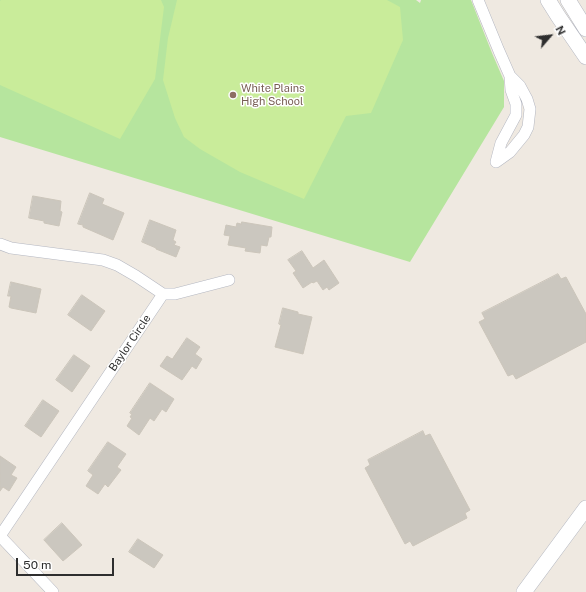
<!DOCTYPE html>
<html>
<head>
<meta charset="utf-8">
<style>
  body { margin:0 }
  #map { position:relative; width:586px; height:592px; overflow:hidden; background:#efe9e1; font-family:"Public Sans",sans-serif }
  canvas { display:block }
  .north { position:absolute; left:530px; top:16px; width:40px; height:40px; -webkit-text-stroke:3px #fff; paint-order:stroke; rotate:62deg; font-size:11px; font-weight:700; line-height:16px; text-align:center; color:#2e2e2e }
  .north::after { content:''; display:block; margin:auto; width:14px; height:18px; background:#2e2e2e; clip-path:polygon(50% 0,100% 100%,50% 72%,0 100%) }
  .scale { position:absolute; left:16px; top:558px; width:98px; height:18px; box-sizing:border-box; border:2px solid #2e2e2e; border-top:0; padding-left:5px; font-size:12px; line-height:14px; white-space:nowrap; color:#2e2e2e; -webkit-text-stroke:3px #fff; paint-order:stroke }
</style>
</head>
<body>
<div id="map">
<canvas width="586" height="592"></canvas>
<div class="north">N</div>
<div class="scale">50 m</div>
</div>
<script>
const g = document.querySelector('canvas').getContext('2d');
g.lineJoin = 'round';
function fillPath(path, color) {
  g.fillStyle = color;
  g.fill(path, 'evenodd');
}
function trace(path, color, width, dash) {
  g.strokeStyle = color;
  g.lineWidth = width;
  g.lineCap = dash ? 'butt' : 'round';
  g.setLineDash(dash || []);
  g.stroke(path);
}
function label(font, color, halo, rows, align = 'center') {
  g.font = font + ' "Public Sans",sans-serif';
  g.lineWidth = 3;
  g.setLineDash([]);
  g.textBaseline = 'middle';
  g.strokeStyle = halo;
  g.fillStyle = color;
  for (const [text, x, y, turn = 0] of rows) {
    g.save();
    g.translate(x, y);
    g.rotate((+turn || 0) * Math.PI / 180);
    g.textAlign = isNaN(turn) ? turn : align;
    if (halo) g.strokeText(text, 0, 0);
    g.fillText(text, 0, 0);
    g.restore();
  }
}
const green = new Path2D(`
  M 0,0 L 416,0 L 420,3 L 421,0 L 471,0 L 492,53 L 504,81 L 504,107 L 410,262 L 0,137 Z`);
const pitch = new Path2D(`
  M 1,0 L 161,0 L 164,7 L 155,79 L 120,139 L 0,85 L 0,1 Z
  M 177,0 L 387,0 L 400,7 L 403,40 L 371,113 L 346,116 L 304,199 L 240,172 L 200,149 L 184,137 L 175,118 L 163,80 L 168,38 Z`);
const building = new Path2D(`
  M 90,193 L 104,199 L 102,204 L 124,213 L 113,240 L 83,227 L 83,225 L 78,224 Z
  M 33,196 L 61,201 L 60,211 L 62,212 L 59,226 L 44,223 L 44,221 L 29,218 Z
  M 150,220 L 176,230 L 173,240 L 176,242 L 174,245 L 180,247 L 176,257 L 156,249 L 156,248 L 142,242 Z
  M 242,222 L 272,227 L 271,237 L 269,237 L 267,246 L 261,245 L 260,253 L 245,251 L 246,248 L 228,245 L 230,236 L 224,235 L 226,225 L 236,227 L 237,223 L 241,224 Z
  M 302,251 L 313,268 L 324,260 L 339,283 L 329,290 L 327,287 L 323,290 L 317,281 L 313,283 L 312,282 L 303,288 L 293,273 L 296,271 L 288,260 Z
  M 558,274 L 561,279 L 566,277 L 586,314 L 586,342 L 516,379 L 513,374 L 508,376 L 479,322 L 485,319 L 482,313 Z
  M 11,282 L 41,289 L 36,313 L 11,308 L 9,307 L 11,296 L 8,296 Z
  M 82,295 L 105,311 L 91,331 L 68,315 Z
  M 283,308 L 298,312 L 298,314 L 312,317 L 303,354 L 275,347 L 281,325 L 279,324 Z
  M 187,338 L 200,347 L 195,354 L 202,359 L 196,369 L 192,366 L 182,380 L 160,366 L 167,356 L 172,359 Z
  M 74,355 L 90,366 L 72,392 L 56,380 Z
  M 150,383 L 174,399 L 166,412 L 162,409 L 154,421 L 150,418 L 139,435 L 127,426 L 132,418 L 130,417 L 132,414 L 130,413 Z
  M 43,400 L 59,411 L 41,437 L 25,426 Z
  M 423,431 L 425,436 L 430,434 L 470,510 L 465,513 L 467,518 L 413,546 L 410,541 L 405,544 L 365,468 L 370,465 L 368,460 Z
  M 108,442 L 126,454 L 117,467 L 121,470 L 108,487 L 105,484 L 98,494 L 86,486 L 93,475 L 88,471 Z
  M 0,456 L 16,467 L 11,475 L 17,478 L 9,491 L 3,487 L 0,491 Z
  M 62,523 L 82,545 L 63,561 L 44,540 Z
  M 138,539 L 163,555 L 154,568 L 129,552 Z`);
const minor = new Path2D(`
  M 478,0 L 499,51 L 510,76 L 520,86 L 527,99 L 530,109 L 528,127 L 524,135 L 510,152 L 496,162
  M 496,162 L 501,143 L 516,115 L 516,104 L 511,90 L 510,76
  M 0,244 L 11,248 L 103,260 L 117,265 L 136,276 L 163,294
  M 163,294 L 175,294 L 229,280
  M 0,536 L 163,294
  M 0,536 L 53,592`);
const secondary = new Path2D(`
  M 548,0 L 558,16 L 586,57
  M 568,0 L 586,29
  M 524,592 L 586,508`);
const markers = [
  [233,95,4,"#8d6e63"]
];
const educationNames = [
  ["White Plains",241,89],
  ["High School",241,102]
];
const streetNames = [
  ["Baylor Circle",130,343,-56]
];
fillPath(green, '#b6e59e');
fillPath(pitch, '#c9ec9a');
fillPath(building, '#cbc7bf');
trace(building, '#cbc5ba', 1);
trace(minor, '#b4b7c1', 12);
trace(secondary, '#b4b7c1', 16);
trace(minor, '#fff', 11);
trace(secondary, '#fff', 15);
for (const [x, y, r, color] of markers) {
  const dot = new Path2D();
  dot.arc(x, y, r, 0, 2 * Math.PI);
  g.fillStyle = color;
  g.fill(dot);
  trace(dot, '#fff', 1.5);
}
label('11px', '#785e54', '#fff', educationNames, 'left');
label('11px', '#2e2e2e', '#fff', streetNames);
</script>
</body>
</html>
